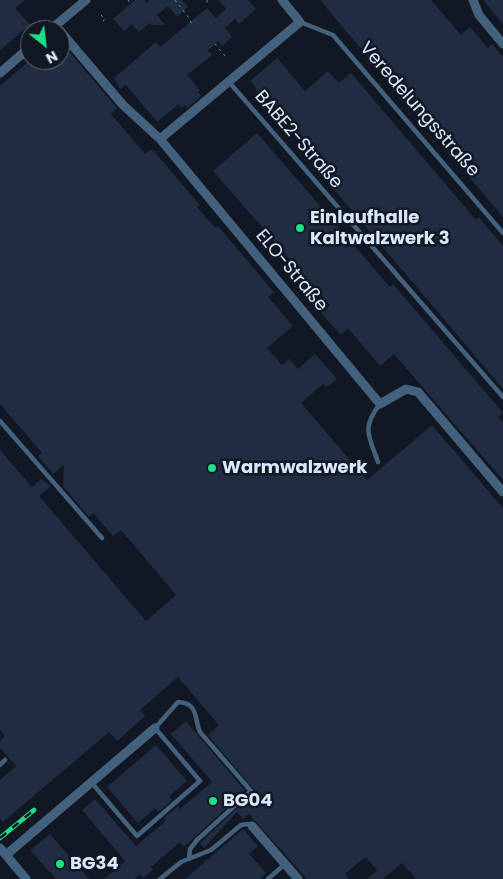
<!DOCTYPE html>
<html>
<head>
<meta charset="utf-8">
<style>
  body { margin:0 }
  #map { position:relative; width:503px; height:879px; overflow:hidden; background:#121823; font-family:Poppins,sans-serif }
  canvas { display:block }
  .north { position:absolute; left:20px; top:20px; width:50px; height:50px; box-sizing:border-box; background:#121823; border:1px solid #626b79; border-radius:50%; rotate:151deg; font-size:14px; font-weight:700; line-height:20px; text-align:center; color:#d9e8fa }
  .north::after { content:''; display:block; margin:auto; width:18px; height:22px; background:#1ee187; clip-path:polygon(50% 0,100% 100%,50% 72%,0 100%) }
</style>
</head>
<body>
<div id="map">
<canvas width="503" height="879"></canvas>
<div class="north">N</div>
</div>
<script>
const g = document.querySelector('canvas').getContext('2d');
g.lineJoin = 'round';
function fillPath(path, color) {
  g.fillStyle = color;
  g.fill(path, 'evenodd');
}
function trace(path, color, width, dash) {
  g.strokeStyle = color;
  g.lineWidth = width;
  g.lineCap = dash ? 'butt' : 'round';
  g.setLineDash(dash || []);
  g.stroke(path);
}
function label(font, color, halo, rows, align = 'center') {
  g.font = font + ' Poppins,sans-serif';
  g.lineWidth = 5;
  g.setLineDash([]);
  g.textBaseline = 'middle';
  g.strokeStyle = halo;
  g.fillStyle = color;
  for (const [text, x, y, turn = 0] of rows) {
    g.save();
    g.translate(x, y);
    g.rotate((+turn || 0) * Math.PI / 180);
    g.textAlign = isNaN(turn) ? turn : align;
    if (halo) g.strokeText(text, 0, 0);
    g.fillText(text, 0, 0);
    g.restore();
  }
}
const building = new Path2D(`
  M 0,0 L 25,0 L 15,8 L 30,25 L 0,50 Z
  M 135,0 L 144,0 L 146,3 L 150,0 L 182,0 L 188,7 L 177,17 L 168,6 L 157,15 L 165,25 L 152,25 L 150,23 L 139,32 L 132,24 L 124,31 L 113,19 Z
  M 219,0 L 248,0 L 256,9 L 239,24 L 235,19 L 225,28 L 232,37 L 222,46 L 218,41 L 208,50 L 212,55 L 187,75 L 200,90 L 198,92 L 201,96 L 187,108 L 185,105 L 182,108 L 179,104 L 157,122 L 126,85 L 120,89 L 114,78 L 156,42 L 160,47 L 207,8 L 216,18 L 226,9 Z
  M 320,0 L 431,0 L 461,35 L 470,27 L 488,48 L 492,44 L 503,57 L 503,217 Z
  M 483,0 L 503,0 L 503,24 Z
  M 66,48 L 117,108 L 111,114 L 145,154 L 152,149 L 200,205 L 197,207 L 215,228 L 218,226 L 274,292 L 268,297 L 293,326 L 267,348 L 282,365 L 289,359 L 298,369 L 315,354 L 337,379 L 327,387 L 323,384 L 301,403 L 367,480 L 432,425 L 503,508 L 503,879 L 416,879 L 402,863 L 383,879 L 367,879 L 377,870 L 365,857 L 345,874 L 349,879 L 307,879 L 249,814 L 243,819 L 237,812 L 204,848 L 200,843 L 255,791 L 208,735 L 219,725 L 178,677 L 140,710 L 145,716 L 117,741 L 109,732 L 3,822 L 0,818 L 0,780 L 16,766 L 0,748 L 0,741 L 5,736 L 0,729 L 0,450 L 32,487 L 41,479 L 51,486 L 39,496 L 146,621 L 176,595 L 121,530 L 113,536 L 93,513 L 89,517 L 63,486 L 64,465 L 53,474 L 38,456 L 42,453 L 0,404 L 0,86 L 30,60 L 60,60 L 60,53 Z
  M 277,58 L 305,91 L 328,71 L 339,83 L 351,73 L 476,220 L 479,217 L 503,246 L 503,389 L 320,173 L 325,169 L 250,81 Z
  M 257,133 L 390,287 L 393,284 L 503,413 L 498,417 L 503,422 L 503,480 L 394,354 L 380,366 L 348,328 L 341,335 L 321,313 L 330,305 L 213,171 Z
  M 186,721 L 245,791 L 184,847 L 180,842 L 151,867 L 153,870 L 143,878 L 140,874 L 135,879 L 104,879 L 125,861 L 82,810 L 95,799 L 136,846 L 166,821 L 164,818 L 178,806 L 180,809 L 212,782 L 171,734 Z
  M 156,745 L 187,781 L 169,796 L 172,800 L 158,812 L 155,808 L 138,823 L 107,787 Z
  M 243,829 L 258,846 L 249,854 L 266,873 L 260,879 L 185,879 Z
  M 50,834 L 89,879 L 56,879 L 30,850 Z`);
const path = new Path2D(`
  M 128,0 L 131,4
  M 175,0 L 189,18 L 193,27
  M 207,0 L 207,3
  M 101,15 L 105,19 L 102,22 L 103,25
  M 215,44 L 226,57`);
const service = new Path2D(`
  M 300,22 L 333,35 L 503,233
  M 229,82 L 503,397
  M 0,421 L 102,538
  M 378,462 C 369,436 361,428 380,404
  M 0,765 L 5,760
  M 91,782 L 137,836 L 200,781 L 155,728 L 178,702 C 199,703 194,719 200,732 L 251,791 L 197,840 L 190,849 L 189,859
  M 160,879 L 181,862 L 211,850 L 241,825 L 248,824 L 252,826
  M 268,879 L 285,864`);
const minor = new Path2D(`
  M 473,0 L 479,15 L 503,44
  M 50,30 L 86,0
  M 60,31 L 123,105 L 160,139 L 380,404 L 406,389 L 418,392 L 503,492
  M 0,73 L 30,47
  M 160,139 L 300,22 L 282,0
  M 252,826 L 298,879
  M 0,848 L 26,879
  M 6,855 L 155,728`);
const rail = new Path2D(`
  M 0,838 L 34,810`);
const markers = [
  [300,228,5,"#1ee187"],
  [212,468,5,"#1ee187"],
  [213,801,5,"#1ee187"],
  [60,864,5,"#1ee187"]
];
const streetNames = [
  ["Veredelungsstraße",419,110,49],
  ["BABE2-Straße",298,140,49],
  ["ELO-Straße",291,271,50]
];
const poiNames = [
  ["Einlaufhalle",310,218],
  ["Kaltwalzwerk 3",310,239],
  ["Warmwalzwerk",222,468],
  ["BG04",223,801],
  ["BG34",70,864]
];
fillPath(building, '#202c42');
trace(path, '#3fa867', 1, [2.5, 4]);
trace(service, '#43617c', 4.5);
trace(minor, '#43617c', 9);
trace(rail, '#1ee187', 4.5);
trace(rail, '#121823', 2.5, [8]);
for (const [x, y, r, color] of markers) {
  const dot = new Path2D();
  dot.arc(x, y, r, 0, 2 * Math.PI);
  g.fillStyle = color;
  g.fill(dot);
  trace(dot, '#121823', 2);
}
label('18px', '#d9e8fa', '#121823', streetNames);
label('bold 18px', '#d9e8fa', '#121823', poiNames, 'left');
</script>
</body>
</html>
